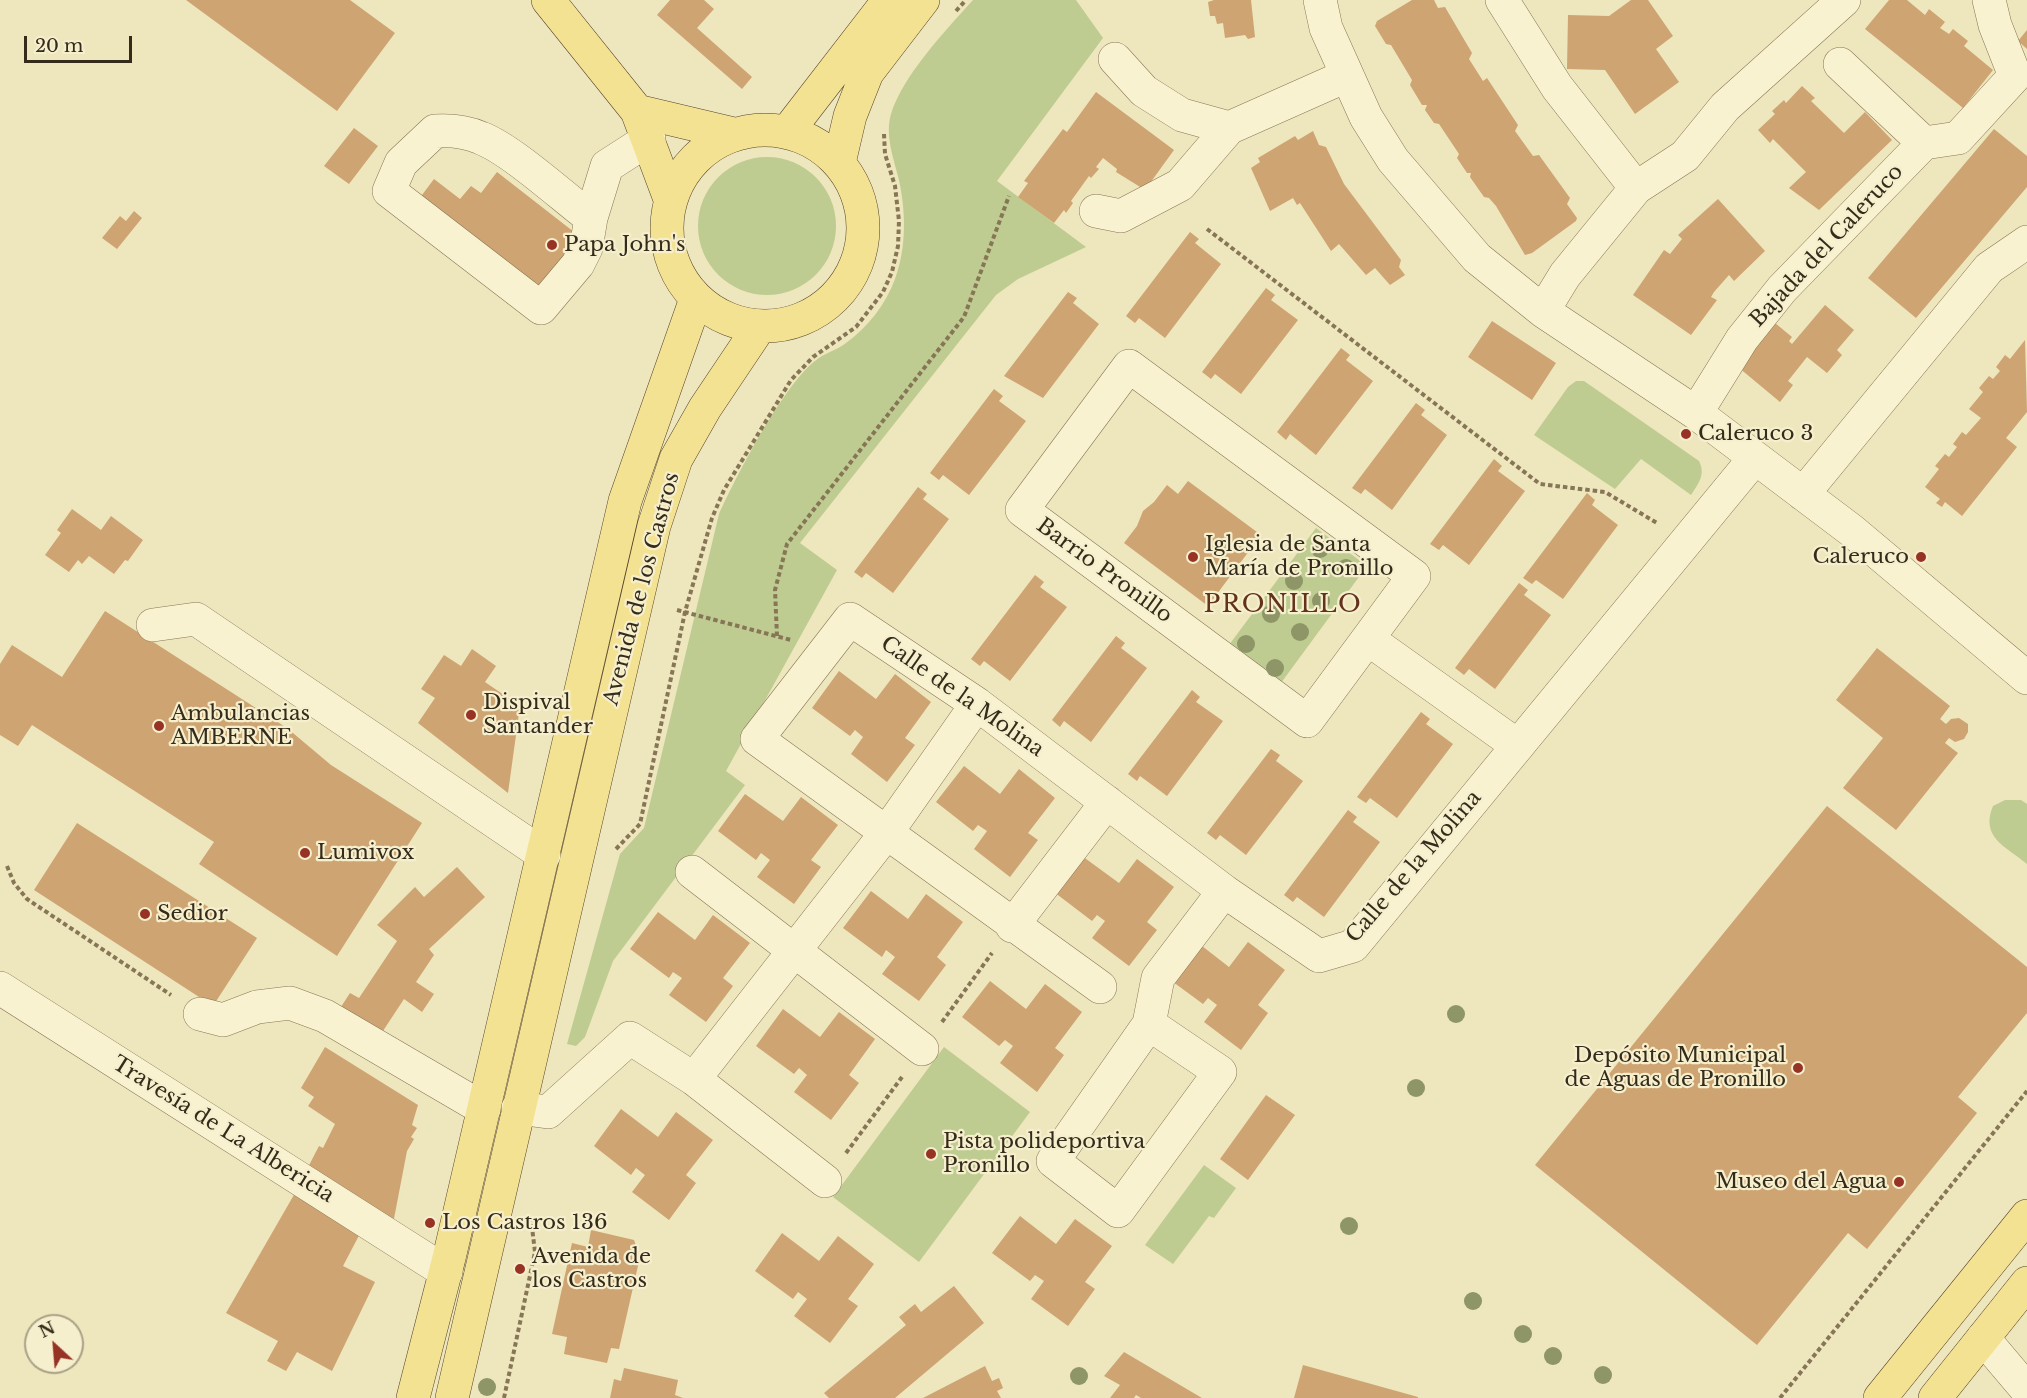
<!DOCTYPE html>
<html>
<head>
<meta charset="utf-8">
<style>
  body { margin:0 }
  #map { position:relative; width:2027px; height:1398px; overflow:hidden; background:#eee6bd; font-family:"Libre Baskerville",serif }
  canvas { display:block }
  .north { position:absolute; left:24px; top:1314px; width:60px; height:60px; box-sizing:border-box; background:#f6efcd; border:2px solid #a9a186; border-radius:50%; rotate:334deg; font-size:16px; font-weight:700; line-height:24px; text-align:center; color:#352b1b }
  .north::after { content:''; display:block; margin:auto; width:21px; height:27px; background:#973325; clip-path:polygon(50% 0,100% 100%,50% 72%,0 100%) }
  .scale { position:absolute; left:24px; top:36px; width:108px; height:27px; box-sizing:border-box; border:3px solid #352b1b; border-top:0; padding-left:8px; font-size:18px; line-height:21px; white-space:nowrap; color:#352b1b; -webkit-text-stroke:4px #f6efcd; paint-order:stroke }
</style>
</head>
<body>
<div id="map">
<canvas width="2027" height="1398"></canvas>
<div class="north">N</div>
<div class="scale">20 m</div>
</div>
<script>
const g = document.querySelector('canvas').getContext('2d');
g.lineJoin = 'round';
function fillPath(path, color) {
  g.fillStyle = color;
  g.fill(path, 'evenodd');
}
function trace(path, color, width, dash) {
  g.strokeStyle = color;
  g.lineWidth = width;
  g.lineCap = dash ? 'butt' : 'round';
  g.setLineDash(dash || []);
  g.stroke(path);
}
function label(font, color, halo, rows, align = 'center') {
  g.font = font + ' "Libre Baskerville",serif';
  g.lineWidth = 4.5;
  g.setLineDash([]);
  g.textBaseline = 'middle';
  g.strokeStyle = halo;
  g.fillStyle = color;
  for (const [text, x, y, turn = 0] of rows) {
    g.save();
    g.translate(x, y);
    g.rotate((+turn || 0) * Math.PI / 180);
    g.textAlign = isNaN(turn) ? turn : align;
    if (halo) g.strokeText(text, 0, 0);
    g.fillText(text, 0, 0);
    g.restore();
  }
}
const green = new Path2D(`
  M 973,0 L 1076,0 L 1103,38 L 997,181 L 1086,247 L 1018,279 L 996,295 L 800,543 L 837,570 L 726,771 L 745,785 L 613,961 L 585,1037 L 576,1046 L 567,1044 L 620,854 L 644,828 L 719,514 C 737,475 782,387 815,361 C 824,353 837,350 846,343 C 868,327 886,304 895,279 C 907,247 906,209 898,176 C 893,156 885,135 891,114 C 903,75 946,30 973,0 Z
  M698 226a69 69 0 1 1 138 0a69 69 0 1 1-138 0Z
  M 1576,381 L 1584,381 L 1699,461 C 1706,475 1698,484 1691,495 L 1641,459 L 1615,489 L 1534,435 L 1568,387 Z
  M 1316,528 L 1367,566 L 1278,687 L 1226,649 Z
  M 2005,800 L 2021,800 L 2027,804 L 2027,864 C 2005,846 1980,837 1993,806 Z
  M 944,1047 L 1030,1112 L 919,1262 L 833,1197 Z
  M 1204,1165 L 1236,1188 L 1214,1218 L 1209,1216 L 1173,1264 L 1145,1245 Z`);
const building = new Path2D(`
  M 186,0 L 350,0 L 395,33 L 337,111 Z
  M 670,0 L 704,0 L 714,9 L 697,28 L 752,77 L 742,89 L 657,15 Z
  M 1214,0 L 1251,0 L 1255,37 L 1248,39 L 1245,35 L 1225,38 L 1223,23 L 1217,24 L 1215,16 L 1210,16 L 1208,2 Z
  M 1412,0 L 1434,0 L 1438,8 L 1445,7 L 1472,53 L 1469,59 L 1483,81 L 1487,78 L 1518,125 L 1515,131 L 1533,156 L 1539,155 L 1570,198 L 1567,204 L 1577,218 L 1576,221 L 1532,253 L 1525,255 L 1496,206 L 1489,198 L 1484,197 L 1470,177 L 1471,173 L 1467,173 L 1457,158 L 1459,154 L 1439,124 L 1434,123 L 1425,110 L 1427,105 L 1422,105 L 1410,85 L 1412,80 L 1391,45 L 1386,44 L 1375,26 L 1377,21 Z
  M 1631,0 L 1648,0 L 1673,36 L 1656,49 L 1679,82 L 1635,114 L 1605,70 L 1567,69 L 1568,15 L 1609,16 Z
  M 1889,0 L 1907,0 L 1925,15 L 1929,9 L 1945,22 L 1940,28 L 1949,34 L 1953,29 L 1968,41 L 1964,46 L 1993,70 L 1963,108 L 1865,29 Z
  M 2027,30 L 2027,49 L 2018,41 Z
  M 1802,86 L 1815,98 L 1811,101 L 1844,133 L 1865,112 L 1892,140 L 1819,210 L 1789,188 L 1806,172 L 1773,139 L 1770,143 L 1758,130 L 1775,114 L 1772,111 L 1784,100 L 1786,103 Z
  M 1096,92 L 1174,150 L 1145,190 L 1116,172 L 1117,169 L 1103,158 L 1096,167 L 1099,169 L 1091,178 L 1089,176 L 1071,201 L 1073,203 L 1066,213 L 1064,210 L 1054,223 L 1018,197 L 1028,183 L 1024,181 L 1063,129 L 1067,132 Z
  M 354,128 L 378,146 L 349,184 L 324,166 Z
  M 1994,129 L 2027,156 L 2027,187 L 1916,318 L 1868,278 Z
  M 1313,131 L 1319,145 L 1326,147 L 1344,184 L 1401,260 L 1399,267 L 1405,275 L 1390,285 L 1375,268 L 1366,275 L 1339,244 L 1331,251 L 1300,203 L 1297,205 L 1293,198 L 1270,211 L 1251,168 L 1260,162 L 1258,158 L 1295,136 L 1298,140 Z
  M 497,172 L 574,232 L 570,237 L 579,244 L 544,289 L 535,282 L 531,287 L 419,199 L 434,179 L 460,199 L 471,186 L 481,193 Z
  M 1718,199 L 1765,251 L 1734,281 L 1729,275 L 1714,292 L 1711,297 L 1717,300 L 1691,335 L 1633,295 L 1664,250 L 1670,254 L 1682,239 L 1678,235 Z
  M 134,211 L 142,218 L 117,249 L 102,238 L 120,216 L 126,221 Z
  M 1190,232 L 1199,239 L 1195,243 L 1221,264 L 1165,338 L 1139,318 L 1135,323 L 1126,316 Z
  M 1266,288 L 1275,295 L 1271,300 L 1298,320 L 1241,394 L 1215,374 L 1211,379 L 1202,372 Z
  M 1068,292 L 1077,298 L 1073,303 L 1099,324 L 1043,398 L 1004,376 Z
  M 1825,305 L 1854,330 L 1837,350 L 1842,355 L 1827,373 L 1807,357 L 1788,381 L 1793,385 L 1780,402 L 1738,367 L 1775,323 L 1792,337 L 1789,341 L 1792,344 Z
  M 1492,321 L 1556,363 L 1532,400 L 1468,357 Z
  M 2025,340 L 2027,412 L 2006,438 L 2017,447 L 1962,516 L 1945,502 L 1942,507 L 1936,503 L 1940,499 L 1925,487 L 1939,469 L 1935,466 L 1945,454 L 1949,457 L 1957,447 L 1953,444 L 1962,432 L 1966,435 L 1981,418 L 1969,409 L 1983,392 L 1979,388 L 1989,376 L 1993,379 L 2000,371 L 1996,367 L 2005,355 L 2010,359 Z
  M 1341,348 L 1350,355 L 1346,360 L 1373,381 L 1316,455 L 1290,434 L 1286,440 L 1277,432 Z
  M 994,389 L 1003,396 L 999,401 L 1026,421 L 969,495 L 943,475 L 939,480 L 930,473 Z
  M 1416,403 L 1425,410 L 1421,415 L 1447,435 L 1392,510 L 1365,489 L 1361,494 L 1352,488 Z
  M 1494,459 L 1502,466 L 1498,471 L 1525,491 L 1469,565 L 1443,545 L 1439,550 L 1430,544 Z
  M 1188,481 L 1261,535 L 1208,606 L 1124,543 L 1137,526 L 1143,511 L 1154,502 L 1167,485 L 1178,494 Z
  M 918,487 L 927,494 L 923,499 L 949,519 L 893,593 L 866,573 L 862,578 L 854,572 Z
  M 1587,493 L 1595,500 L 1592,505 L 1618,525 L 1563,599 L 1536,580 L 1532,584 L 1523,578 Z
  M 72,509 L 101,530 L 111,516 L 143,540 L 128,561 L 125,560 L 114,574 L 89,556 L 82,564 L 78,560 L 69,572 L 45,555 L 61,533 L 57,530 Z
  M 1035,575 L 1044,582 L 1040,587 L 1067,607 L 1010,681 L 984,661 L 980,666 L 971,659 Z
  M 1519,583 L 1528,590 L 1524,595 L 1551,615 L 1495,689 L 1469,669 L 1464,675 L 1455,668 Z
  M 105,611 L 287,728 L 331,765 L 422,823 L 337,956 L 199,864 L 214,842 L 32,725 L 18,746 L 0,735 L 0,664 L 12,645 L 62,677 Z
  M 1116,636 L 1125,643 L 1121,648 L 1147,668 L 1091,742 L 1064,721 L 1060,727 L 1052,720 Z
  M 1877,648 L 1950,706 L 1940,719 L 1946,724 L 1951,719 L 1959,718 L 1968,724 L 1968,732 L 1964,739 L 1955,742 L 1949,738 L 1945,743 L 1958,753 L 1896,830 L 1843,788 L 1883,738 L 1836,700 Z
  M 472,649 L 496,666 L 485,682 L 520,706 L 508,793 L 418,723 L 435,698 L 421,689 L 444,655 L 461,666 Z
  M 839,671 L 876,699 L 895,674 L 931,702 L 905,738 L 915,745 L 887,782 L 851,754 L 863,737 L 855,730 L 850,736 L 812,708 Z
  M 1192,690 L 1200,697 L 1196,702 L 1223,721 L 1167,796 L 1140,776 L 1137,781 L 1128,774 Z
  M 1421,712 L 1430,719 L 1426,724 L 1453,744 L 1397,818 L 1370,798 L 1366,803 L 1357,797 Z
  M 1271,749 L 1280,755 L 1276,761 L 1303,781 L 1246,855 L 1220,835 L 1216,840 L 1207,833 Z
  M 964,766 L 1000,794 L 1019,769 L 1055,798 L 1028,833 L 1038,840 L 1010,877 L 974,849 L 987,831 L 978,825 L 973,831 L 936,802 Z
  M 745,794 L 783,821 L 801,797 L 838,825 L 811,860 L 821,867 L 794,904 L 757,877 L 770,860 L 761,853 L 756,860 L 718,831 Z
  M 1827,806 L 2027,967 L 2027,1013 L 1958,1097 L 1977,1113 L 1867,1249 L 1848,1233 L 1757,1345 L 1535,1165 Z
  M 1348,810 L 1357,817 L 1353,822 L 1380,842 L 1324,917 L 1297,897 L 1293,902 L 1284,895 Z
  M 77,823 L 257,938 L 213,1006 L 34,890 Z
  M 1082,856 L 1119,883 L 1137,859 L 1174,887 L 1147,922 L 1157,930 L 1129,966 L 1092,938 L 1105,921 L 1097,915 L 1092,921 L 1054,892 Z
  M 457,867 L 485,897 L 429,949 L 434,955 L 416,982 L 434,994 L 422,1012 L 404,999 L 379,1037 L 339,1010 L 350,993 L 359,998 L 397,941 L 377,925 L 415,887 L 424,897 Z
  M 871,891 L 908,919 L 926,894 L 963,922 L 937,957 L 946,965 L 919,1001 L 882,974 L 895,957 L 886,950 L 882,957 L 843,928 Z
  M 658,912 L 695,940 L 713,915 L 750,943 L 723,978 L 733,986 L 706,1022 L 669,995 L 682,978 L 673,972 L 669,978 L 630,949 Z
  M 1193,939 L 1229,967 L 1248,942 L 1285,970 L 1258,1005 L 1268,1013 L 1241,1050 L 1204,1022 L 1217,1005 L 1208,998 L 1203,1004 L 1165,976 Z
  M 990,981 L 1026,1009 L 1045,984 L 1082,1012 L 1055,1048 L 1064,1055 L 1037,1092 L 1000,1063 L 1013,1046 L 1005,1040 L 999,1046 L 962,1017 Z
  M 783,1009 L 820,1037 L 839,1012 L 875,1039 L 849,1075 L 859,1083 L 831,1120 L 794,1092 L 807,1075 L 799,1068 L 794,1074 L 756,1046 Z
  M 325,1047 L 418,1105 L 412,1125 L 417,1128 L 411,1137 L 414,1139 L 407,1151 L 392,1229 L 305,1173 L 319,1146 L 323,1148 L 335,1124 L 308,1106 L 314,1097 L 301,1088 Z
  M 1266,1095 L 1295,1115 L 1248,1180 L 1220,1159 Z
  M 621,1109 L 658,1137 L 676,1112 L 713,1140 L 686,1175 L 696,1183 L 669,1220 L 632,1192 L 645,1175 L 636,1168 L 631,1175 L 594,1146 Z
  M 299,1186 L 364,1226 L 343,1266 L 375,1282 L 332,1371 L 297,1352 L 286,1371 L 267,1361 L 278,1341 L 226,1313 Z
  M 1020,1216 L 1056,1244 L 1075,1219 L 1112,1246 L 1085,1282 L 1095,1289 L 1068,1326 L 1031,1299 L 1044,1281 L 1035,1275 L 1030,1281 L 992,1253 Z
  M 591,1230 L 634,1240 L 640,1257 L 619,1349 L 611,1348 L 607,1363 L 564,1354 L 567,1337 L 552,1334 L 572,1243 L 588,1247 Z
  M 782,1233 L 819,1261 L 838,1236 L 874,1264 L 848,1299 L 858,1306 L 830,1343 L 794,1316 L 807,1299 L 798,1292 L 793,1299 L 755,1271 Z
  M 954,1286 L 984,1323 L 895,1398 L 829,1398 L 824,1393 L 906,1325 L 899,1317 L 915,1304 L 921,1312 Z
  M 1124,1352 L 1202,1398 L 1141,1398 L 1136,1395 L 1134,1398 L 1110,1398 L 1120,1385 L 1104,1376 Z
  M 1303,1365 L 1418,1397 L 1418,1398 L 1294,1398 Z
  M 985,1366 L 992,1381 L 999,1378 L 1003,1388 L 997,1391 L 1001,1398 L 923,1398 Z
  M 624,1368 L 678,1380 L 675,1395 L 683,1398 L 610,1398 L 614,1379 L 621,1381 Z`);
const path = new Path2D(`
  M 956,11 L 966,0
  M 1207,229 L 1540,484 L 1605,492 L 1657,523
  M 677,610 L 791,640
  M 777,636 L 775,590 L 787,544 L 964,317 L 1009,196
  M 616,849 L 640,824 L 685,612 L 712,518 L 724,490 L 791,380 L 813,357 L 856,327 L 883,292 L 892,272 L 898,246 L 899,221 L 895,186 L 885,154 L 884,134
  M 7,866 L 14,883 L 27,899 L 171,995
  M 942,1022 L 992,953
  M 846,1153 L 902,1077
  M 504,1398 L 535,1252 L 531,1219
  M 1780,1398 L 2027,1091`);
const minor = new Path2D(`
  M 1320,0 L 1326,28 L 1366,117 L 1393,160 L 1477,258 L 1543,311 L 1696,413 L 1851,530 L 2027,678
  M 1502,0 L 1557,87 L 1636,188
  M 1115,59 L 1144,91 L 1182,115 L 1229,128 L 1346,76
  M 1840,64 L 1924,143
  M 1096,211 L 1121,216 L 1180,185 L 1229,128
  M 591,218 C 563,197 512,150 481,138 C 465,131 451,130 435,131 L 401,163 L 389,191 L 541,308 L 578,264 L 586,248 L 591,218 L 607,166 L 649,139
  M 1543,311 L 1565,275 L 1636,188 L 1685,156 L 1725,107 L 1844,0
  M 1129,366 L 1414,576 L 1307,721 L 1022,510 Z
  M 1696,413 L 1742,339 L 1782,289 L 1924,143 L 1958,138 L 2015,76 L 1995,25 L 1989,0
  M 1803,494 L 1989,268 L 2027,242
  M 153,625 L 196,619 L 544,855
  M 1368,639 L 1518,746
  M 692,872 L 922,1049
  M 1012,926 L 1107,802
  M 1100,987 L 757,739 L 850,619 L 977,704 L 1224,891 L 1319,956 L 1353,946 L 1754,459
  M 0,988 L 446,1272
  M 200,1014 L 223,1020 L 257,1007 L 290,1003 L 325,1016 L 484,1109
  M 1149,1024 L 1220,1072 L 1118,1211 L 1053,1161 L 1149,1024 L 1158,978 L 1224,891
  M 694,1079 L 825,1181
  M 518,1108 L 548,1112 L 630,1038 L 694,1079 L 887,832 L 977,704
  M 1983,1338 L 2027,1390`);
const major = new Path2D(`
  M 548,0 L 637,111 L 670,199
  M 637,111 L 734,134
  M667 228a98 98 0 1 1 196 0a98 98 0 1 1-196 0Z
  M 787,132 L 889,0
  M 839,163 L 850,116 L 867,73 L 923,0
  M 413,1398 L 449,1258 L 625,501 L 696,299
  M 452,1398 L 654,526 L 676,459 L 705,408 L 760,326
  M 1880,1398 L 2027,1216
  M 1935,1398 L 2027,1283`);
const trees = [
  [1320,549],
  [1346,568],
  [1294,581],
  [1321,601],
  [1271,614],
  [1300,632],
  [1246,644],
  [1275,668],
  [1456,1014],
  [1416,1088],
  [1349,1226],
  [1473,1301],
  [1523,1334],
  [1553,1356],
  [1603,1375],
  [1079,1376],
  [487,1387]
];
const markers = [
  [552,245,6,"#973325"],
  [1686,434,6,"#973325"],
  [1193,557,6,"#973325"],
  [1921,557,6,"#973325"],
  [471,715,6,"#973325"],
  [159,726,6,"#973325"],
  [305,853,6,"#973325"],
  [145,914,6,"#973325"],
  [1798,1068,6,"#973325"],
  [931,1154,6,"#973325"],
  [1899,1182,6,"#973325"],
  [430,1223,6,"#973325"],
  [520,1269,6,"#973325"]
];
const poiNames = [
  ["Papa John's",564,245],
  ["Caleruco 3",1698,434],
  ["Iglesia de Santa",1205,545],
  ["María de Pronillo",1205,569],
  ["Caleruco",1909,557,"right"],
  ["Dispival",483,703],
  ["Santander",483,727],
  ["Ambulancias",171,714],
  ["AMBERNE",171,738],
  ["Lumivox",317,853],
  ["Sedior",157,914],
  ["Depósito Municipal",1786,1056,"right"],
  ["de Aguas de Pronillo",1786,1080,"right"],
  ["Pista polideportiva",943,1142],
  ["Pronillo",943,1166],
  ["Museo del Agua",1887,1182,"right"],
  ["Los Castros 136",442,1223],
  ["Avenida de",532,1257],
  ["los Castros",532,1281]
];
const streetNames = [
  ["Bajada del Caleruco",1827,246,-47],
  ["Barrio Pronillo",1104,571,36],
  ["Avenida de los Castros",642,589,-75],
  ["Calle de la Molina",962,697,35],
  ["Calle de la Molina",1414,867,-49],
  ["Travesía de La Albericia",223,1130,32]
];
const quarterNames = [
  ["PRONILLO",1283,605]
];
fillPath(green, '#becc91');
fillPath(building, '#cea472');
trace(minor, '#877656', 34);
trace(major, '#54432b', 34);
trace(path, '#877656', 4, [4.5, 3]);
trace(minor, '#f9f2d0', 33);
trace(major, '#f4e293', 33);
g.fillStyle = '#8e9567';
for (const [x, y] of trees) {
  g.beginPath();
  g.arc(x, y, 9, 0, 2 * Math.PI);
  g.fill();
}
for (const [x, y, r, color] of markers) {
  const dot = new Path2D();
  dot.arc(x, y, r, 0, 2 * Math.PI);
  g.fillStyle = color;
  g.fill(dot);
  trace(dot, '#f6efcd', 2);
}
label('21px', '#352b1b', '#f6efcd', poiNames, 'left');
label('21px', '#352b1b', '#f6efcd', streetNames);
g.letterSpacing = '1.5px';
label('24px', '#63321a', '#f6efcd', quarterNames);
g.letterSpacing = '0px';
</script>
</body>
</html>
